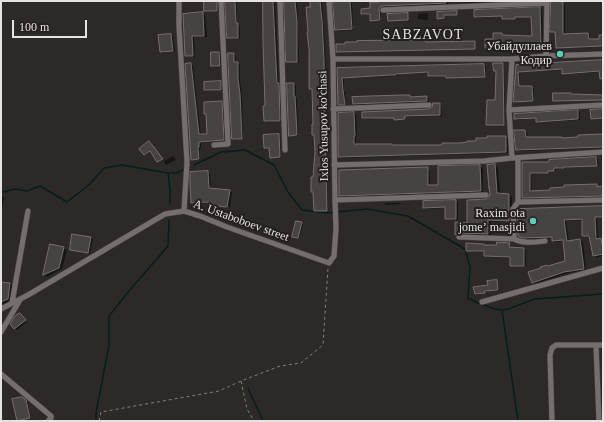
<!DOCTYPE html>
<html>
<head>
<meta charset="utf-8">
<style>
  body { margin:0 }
  #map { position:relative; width:604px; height:422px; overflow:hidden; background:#2e2929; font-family:Georgia,serif }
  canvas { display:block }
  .frame { position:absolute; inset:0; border:2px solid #e6e2e2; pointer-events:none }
  .scale { position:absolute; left:12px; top:20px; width:75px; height:18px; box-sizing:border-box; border:2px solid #e6e2e2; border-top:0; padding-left:5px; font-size:12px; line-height:14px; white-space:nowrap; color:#e6e2e2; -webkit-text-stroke:3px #241f1f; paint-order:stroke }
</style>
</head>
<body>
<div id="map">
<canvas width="604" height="422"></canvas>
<div class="frame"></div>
<div class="scale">100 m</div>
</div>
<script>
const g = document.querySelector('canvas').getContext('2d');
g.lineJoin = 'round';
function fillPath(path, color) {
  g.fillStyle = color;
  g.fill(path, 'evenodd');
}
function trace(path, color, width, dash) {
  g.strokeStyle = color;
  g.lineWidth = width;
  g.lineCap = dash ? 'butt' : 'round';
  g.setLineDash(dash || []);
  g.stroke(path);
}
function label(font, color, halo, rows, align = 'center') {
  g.font = font + ' Georgia,serif';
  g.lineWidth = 4;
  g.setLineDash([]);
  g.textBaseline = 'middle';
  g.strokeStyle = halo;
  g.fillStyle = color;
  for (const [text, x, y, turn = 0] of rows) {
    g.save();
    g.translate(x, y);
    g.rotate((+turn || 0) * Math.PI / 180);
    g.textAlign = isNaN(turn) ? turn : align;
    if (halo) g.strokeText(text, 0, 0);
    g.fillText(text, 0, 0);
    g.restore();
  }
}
const shadow = new Path2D(`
  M 184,1 L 202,1 L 202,2 L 186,2 Z
  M 205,1 L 219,1 L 219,12 L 207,12 L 205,10 Z
  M 226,1 L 237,1 L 237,24 L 240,25 L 240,38 L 230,39 L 228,37 Z
  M 264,1 L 275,1 L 279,84 L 281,85 L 282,122 L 267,122 L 264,121 L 266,107 Z
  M 285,1 L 295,1 L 297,3 L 298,23 L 299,62 L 289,62 L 287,61 Z
  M 311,1 L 322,1 L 326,61 L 328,212 L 317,212 L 315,210 L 314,193 L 312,192 L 314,178 L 316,151 L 312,90 L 310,89 L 307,8 L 311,8 Z
  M 334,1 L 352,1 L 353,30 L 338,31 L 336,29 Z
  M 380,1 L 448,1 L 448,4 L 384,7 L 381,8 L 381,21 L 373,21 L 371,20 L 371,14 L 364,15 L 362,14 L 380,3 Z
  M 464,1 L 513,1 L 465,3 Z
  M 552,2 L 563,3 L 565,4 L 565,35 L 588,34 L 590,35 L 590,40 L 600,40 L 603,36 L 603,47 L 559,48 L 557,47 L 556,32 L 551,31 Z
  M 540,8 L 542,9 L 543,48 L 488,49 L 486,48 L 502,34 L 504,35 L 504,36 L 533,37 L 532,17 L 516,17 L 516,19 L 505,20 L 503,19 L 503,16 L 477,18 L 475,17 Z
  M 457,12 L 458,13 L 458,15 L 445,15 L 445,18 L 439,19 L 438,13 Z
  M 202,13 L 205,15 L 207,37 L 194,37 L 195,57 L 189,57 L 186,56 L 184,15 Z
  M 426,13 L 428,14 L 428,20 L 418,19 L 418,14 Z
  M 171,35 L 173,36 L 175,51 L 163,53 L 160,51 L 159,36 Z
  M 212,53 L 219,53 L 221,54 L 222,67 L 214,67 L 212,66 Z
  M 229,54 L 234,54 L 236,55 L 236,63 L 240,64 L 240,80 L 242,96 L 243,139 L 235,140 L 233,139 Z
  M 603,61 L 603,73 L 600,72 L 565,74 L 563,73 L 563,70 L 519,72 L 520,87 L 532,87 L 534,88 L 534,102 L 516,102 L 515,101 L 517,66 Z
  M 191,64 L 193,66 L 201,135 L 208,135 L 222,102 L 224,103 L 226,140 L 201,143 L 201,148 L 200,148 L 200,160 L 194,160 L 192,159 Z
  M 503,64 L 504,65 L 505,125 L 489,125 L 487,124 L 496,101 L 497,72 L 494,70 Z
  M 484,65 L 486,66 L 486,77 L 448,78 L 447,77 L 430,77 L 429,76 L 429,73 L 398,74 L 398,76 L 393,76 L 344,78 L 344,91 L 345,92 L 346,105 L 340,105 L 339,104 L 338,69 Z
  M 221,82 L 223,84 L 223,91 L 207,91 L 205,90 Z
  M 294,84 L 296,85 L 296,97 L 297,98 L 298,136 L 291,136 L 290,135 Z
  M 572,95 L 603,96 L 603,100 L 556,101 L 554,100 Z
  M 410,96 L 412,97 L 412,98 L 427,97 L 429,98 L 429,102 L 355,105 L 354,104 L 353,98 Z
  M 439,104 L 441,105 L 442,116 L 406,117 L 406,119 L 396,120 L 395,118 L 365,119 L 363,118 L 429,110 Z
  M 603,110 L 603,119 L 594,119 L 592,118 Z
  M 578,111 L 580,112 L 580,120 L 539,122 L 537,121 L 537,118 L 517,120 L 515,118 Z
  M 354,113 L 356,114 L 357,137 L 356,137 L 356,145 L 394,146 L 443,146 L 505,137 L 508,138 L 508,153 L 342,158 L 339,157 L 339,114 Z
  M 515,131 L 525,131 L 527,132 L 528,138 L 563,138 L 603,136 L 603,148 L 519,151 L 516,149 Z
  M 279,135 L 280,137 L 281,158 L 273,158 L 271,157 L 270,149 L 267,149 L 265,148 Z
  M 150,142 L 164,161 L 173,156 L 176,160 L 166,165 L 163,160 L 159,162 L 158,162 L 151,151 L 146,155 L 145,154 Z
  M 596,158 L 598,159 L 599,166 L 566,167 L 566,168 L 556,169 L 556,171 L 549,171 L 549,173 L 531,174 L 532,192 L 596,185 L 598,186 L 598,187 L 603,187 L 603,197 L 525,198 L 523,197 L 523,163 L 550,163 L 550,161 Z
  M 495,165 L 498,167 L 500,194 L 509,195 L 512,197 L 512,222 L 491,222 L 491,235 L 463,234 L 459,236 L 456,234 L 468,224 L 486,200 L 490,198 Z
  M 480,166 L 483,168 L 483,192 L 343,197 L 340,195 L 427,168 L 430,170 L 430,186 L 439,186 L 439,167 Z
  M 208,172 L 210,173 L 211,189 L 230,191 L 232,192 L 230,207 L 212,206 L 209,204 L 209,203 L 194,204 L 192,203 Z
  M 1,196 L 4,198 L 1,214 Z
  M 456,201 L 458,202 L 458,220 L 448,220 L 446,219 L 446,208 L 426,209 L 424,208 Z
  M 384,203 L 400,203 L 401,204 L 386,205 Z
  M 603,207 L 603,218 L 597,218 L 598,240 L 601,239 L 603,241 L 603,256 L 597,257 L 594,256 L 590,237 L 586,237 L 583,236 L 583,220 L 566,221 L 569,241 L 580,240 L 583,241 L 586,270 L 568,273 L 535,284 L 533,282 L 549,267 L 566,261 L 564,241 L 555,242 L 553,241 L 553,238 L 526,239 L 522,237 L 518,211 Z
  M 301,223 L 303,224 L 299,238 L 294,237 Z
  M 91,237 L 93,239 L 90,253 L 73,250 Z
  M 509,244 L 511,245 L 511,248 L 524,249 L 526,250 L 526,266 L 513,266 L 511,265 L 511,258 L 487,257 L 485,256 L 485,252 L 469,251 L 467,250 L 486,246 Z
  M 51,245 L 64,248 L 67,250 L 62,269 L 47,277 L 45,275 Z
  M 497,281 L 498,282 L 499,291 L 485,291 L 485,293 L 477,295 L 475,294 Z
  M 1,283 L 10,284 L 13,286 L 11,300 L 1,305 Z
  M 20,314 L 22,315 L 27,322 L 17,330 L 11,324 Z
  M 24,399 L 28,402 L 31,419 L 19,421 L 18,420 Z`);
const stream = new Path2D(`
  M 194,165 L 221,152 L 245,150 L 274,165 L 288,192 L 302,210 L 327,213 L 333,212
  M 168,173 L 170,189 L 170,204
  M 1,191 L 4,192 L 15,189 L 27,191 L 40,186 L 67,202 L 90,184 L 104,168 L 122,165 L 168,173 L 176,173 L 183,170
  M 337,212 L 367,209 L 408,216 L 465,249 L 470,267 L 468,298 L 478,303 L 495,309 L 502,310 L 508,309 L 535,299 L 603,294
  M 502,310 L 518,421
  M 248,388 L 263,421
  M 96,421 L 96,413 L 109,345 L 109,316 L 129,291 L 168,246 L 169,220`);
const building = new Path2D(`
  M 204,1 L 217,1 L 217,11 L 204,11 Z
  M 225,1 L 235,1 L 236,23 L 238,23 L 238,38 L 227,38 Z
  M 263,1 L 273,1 L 277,83 L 279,83 L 280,121 L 264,121 L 263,106 L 265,106 L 263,42 Z
  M 284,1 L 295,1 L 297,22 L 297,62 L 286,62 Z
  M 310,1 L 320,1 L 322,20 L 324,59 L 327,211 L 314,211 L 313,192 L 311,192 L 311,177 L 313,177 L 315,151 L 314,135 L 312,135 L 312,124 L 313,124 L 312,89 L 309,89 L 309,49 L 307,32 L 308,32 L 306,7 L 310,7 Z
  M 333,1 L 350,1 L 352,29 L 335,30 Z
  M 379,1 L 446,1 L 446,3 L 382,6 L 379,8 L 380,20 L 370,21 L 370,14 L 361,14 L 361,9 L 370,8 L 370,2 L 379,2 Z
  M 551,1 L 563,2 L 563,34 L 588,33 L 589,39 L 599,39 L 599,35 L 603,35 L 603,46 L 556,48 L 555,32 L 550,32 Z
  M 540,7 L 541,47 L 485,48 L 485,39 L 493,39 L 493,33 L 502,33 L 502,35 L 532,36 L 531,17 L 515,17 L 515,19 L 502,19 L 502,16 L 474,17 L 474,10 Z
  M 457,11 L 457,15 L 444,15 L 444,18 L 437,19 L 437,12 Z
  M 203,12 L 204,36 L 192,36 L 193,56 L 185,56 L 183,14 Z
  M 408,13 L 408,20 L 388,21 L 387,14 Z
  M 171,34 L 173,51 L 160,52 L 158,35 Z
  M 419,40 L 426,41 L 426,42 L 475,41 L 475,49 L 336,52 L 336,44 L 345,44 L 345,42 L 357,42 L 357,41 Z
  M 211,52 L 219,52 L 220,66 L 211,66 Z
  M 228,53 L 234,53 L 234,62 L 238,62 L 238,79 L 240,94 L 242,139 L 232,139 Z
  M 603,60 L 603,78 L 600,79 L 599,71 L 562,74 L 562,69 L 518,72 L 519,86 L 532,86 L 533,101 L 513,102 L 516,65 Z
  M 191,63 L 199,134 L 207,134 L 206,114 L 204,114 L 204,102 L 222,101 L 224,140 L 199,142 L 199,147 L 198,147 L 199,159 L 191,160 L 185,64 Z
  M 493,63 L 503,63 L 504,125 L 486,125 L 487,100 L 495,100 L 496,71 L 494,71 Z
  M 484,64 L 485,77 L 446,78 L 446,76 L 428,76 L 428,72 L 396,74 L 396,75 L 390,75 L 342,78 L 343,90 L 345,105 L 338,105 L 337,68 Z
  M 221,81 L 221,90 L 204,90 L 204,82 Z
  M 287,83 L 294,83 L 294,96 L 295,96 L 297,135 L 289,136 Z
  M 553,93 L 571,93 L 571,94 L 603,95 L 603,100 L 553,101 Z
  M 402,95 L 410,95 L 410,97 L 427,96 L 427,101 L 353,104 L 352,97 Z
  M 433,103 L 440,103 L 440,115 L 405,116 L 405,119 L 394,120 L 394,118 L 362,118 L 362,112 L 429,109 L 432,107 Z
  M 603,109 L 603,118 L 591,119 L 590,110 Z
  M 578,110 L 578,119 L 536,122 L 536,118 L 514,119 L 514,114 Z
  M 354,112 L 355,136 L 354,137 L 354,144 L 392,144 L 392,145 L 442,145 L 442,143 L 460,143 L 467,142 L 467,141 L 476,141 L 476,138 L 487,138 L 487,136 L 506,136 L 506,152 L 338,157 L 338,113 Z
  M 514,130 L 525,130 L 526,137 L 562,137 L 562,138 L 578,137 L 578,135 L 603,134 L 603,147 L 516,150 Z
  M 279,134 L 280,157 L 270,158 L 269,148 L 264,148 L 263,135 Z
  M 149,141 L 163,159 L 157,162 L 150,151 L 144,155 L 139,149 Z
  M 596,157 L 597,166 L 564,167 L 564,168 L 554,168 L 554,171 L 548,171 L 548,173 L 530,173 L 530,191 L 550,190 L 550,188 L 564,187 L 564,185 L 597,184 L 597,187 L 603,186 L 603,196 L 522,198 L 522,162 L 549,162 L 549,160 Z
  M 495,164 L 497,193 L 509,194 L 509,221 L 488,220 L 488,234 L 459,233 L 455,235 L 455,222 L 467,223 L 467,200 L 486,199 L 489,197 L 490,194 L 489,187 L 489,188 L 487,165 Z
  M 480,165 L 481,191 L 339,196 L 339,170 L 428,167 L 428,185 L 438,185 L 438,166 Z
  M 208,171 L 209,188 L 230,190 L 227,207 L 208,205 L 208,202 L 191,203 L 190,185 L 190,172 Z
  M 456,200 L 456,219 L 445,219 L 445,207 L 423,208 L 423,201 Z
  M 603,206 L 603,217 L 595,217 L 596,239 L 601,238 L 603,249 L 603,254 L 593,256 L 589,236 L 582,236 L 582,219 L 564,220 L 567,241 L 580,239 L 584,269 L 564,272 L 532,283 L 528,272 L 541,268 L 540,267 L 547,265 L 548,266 L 565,261 L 563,240 L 552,241 L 552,237 L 523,238 L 518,236 L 517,210 L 518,209 Z
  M 296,221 L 302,222 L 298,238 L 292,237 Z
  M 72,234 L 91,237 L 88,253 L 70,250 Z
  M 497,242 L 510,243 L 509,247 L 524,248 L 524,266 L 510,266 L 510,257 L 484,256 L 484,251 L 466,251 L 466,243 L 484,244 L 484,245 L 496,245 Z
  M 50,244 L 64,247 L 59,268 L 43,275 Z
  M 497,280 L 498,290 L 484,291 L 485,293 L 475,294 L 473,287 L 488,285 L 487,281 Z
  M 1,282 L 10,283 L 8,299 L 1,302 Z
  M 20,313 L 26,320 L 14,329 L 10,324 L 15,316 Z
  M 22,397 L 26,400 L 30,418 L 17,421 L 12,399 Z`);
const path = new Path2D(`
  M 241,381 L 247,409 L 254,421
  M 99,421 L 101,412 L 219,391 L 241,381 L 280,366 L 301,363 L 323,345 L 328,268`);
const minor = new Path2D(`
  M 179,1 L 179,26 L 187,162 L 184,211
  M 280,1 L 285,150
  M 329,1 L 333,59
  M 383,10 L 547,3
  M 546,56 L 547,1
  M 512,59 L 509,110 L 512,158
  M 333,109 L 429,105
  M 509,110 L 603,105
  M 214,145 L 228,144 L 221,1
  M 518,158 L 518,202 L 513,209 L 514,239 C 524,244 535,242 545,241
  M 334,165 L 484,161 L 512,158 L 603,152
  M 335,200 L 486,195
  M 518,202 L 603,200
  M 459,237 L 514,239
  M 482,302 L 603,268
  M 12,303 L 28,211
  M 1,309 L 28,295 L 165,214 L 184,211 L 200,216 L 227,227 L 329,263 L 334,256 L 336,228 L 335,200 L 333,59 L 512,59 L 546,56 L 603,54
  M 1,332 L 20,300
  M 596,345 L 599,421
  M 1,374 L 51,416 L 51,418 L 48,421
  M 552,421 L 550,355 L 552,348 L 556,345 L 603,345`);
const markers = [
  [560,54,4,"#5acebd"],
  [533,221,4,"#5acebd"]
];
const poiNames = [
  ["Убайдуллаев",552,47],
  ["Кодир",552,61],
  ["Raxim ota",525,214],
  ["jome’ masjidi",525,228]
];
const streetNames = [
  ["Ixlos Yusupov ko'chasi",324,126,-91],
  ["A. Ustaboboev street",241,221,20]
];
const quarterNames = [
  ["SABZAVOT",423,35]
];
fillPath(shadow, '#0007');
trace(stream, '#031f1b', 1.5);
fillPath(building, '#484343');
trace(building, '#756f6f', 1);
trace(minor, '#4c4748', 6);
trace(path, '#858080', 1, [3, 3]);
trace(minor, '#746e6f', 5);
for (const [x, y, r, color] of markers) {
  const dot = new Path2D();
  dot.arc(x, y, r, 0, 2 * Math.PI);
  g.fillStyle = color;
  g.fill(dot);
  trace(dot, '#241f1f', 1.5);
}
label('12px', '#e6e2e2', '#241f1f', poiNames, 'right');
label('12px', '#e6e2e2', '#241f1f', streetNames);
g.letterSpacing = '1px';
label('14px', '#e6e2e2', '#241f1f', quarterNames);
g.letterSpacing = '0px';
</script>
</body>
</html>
